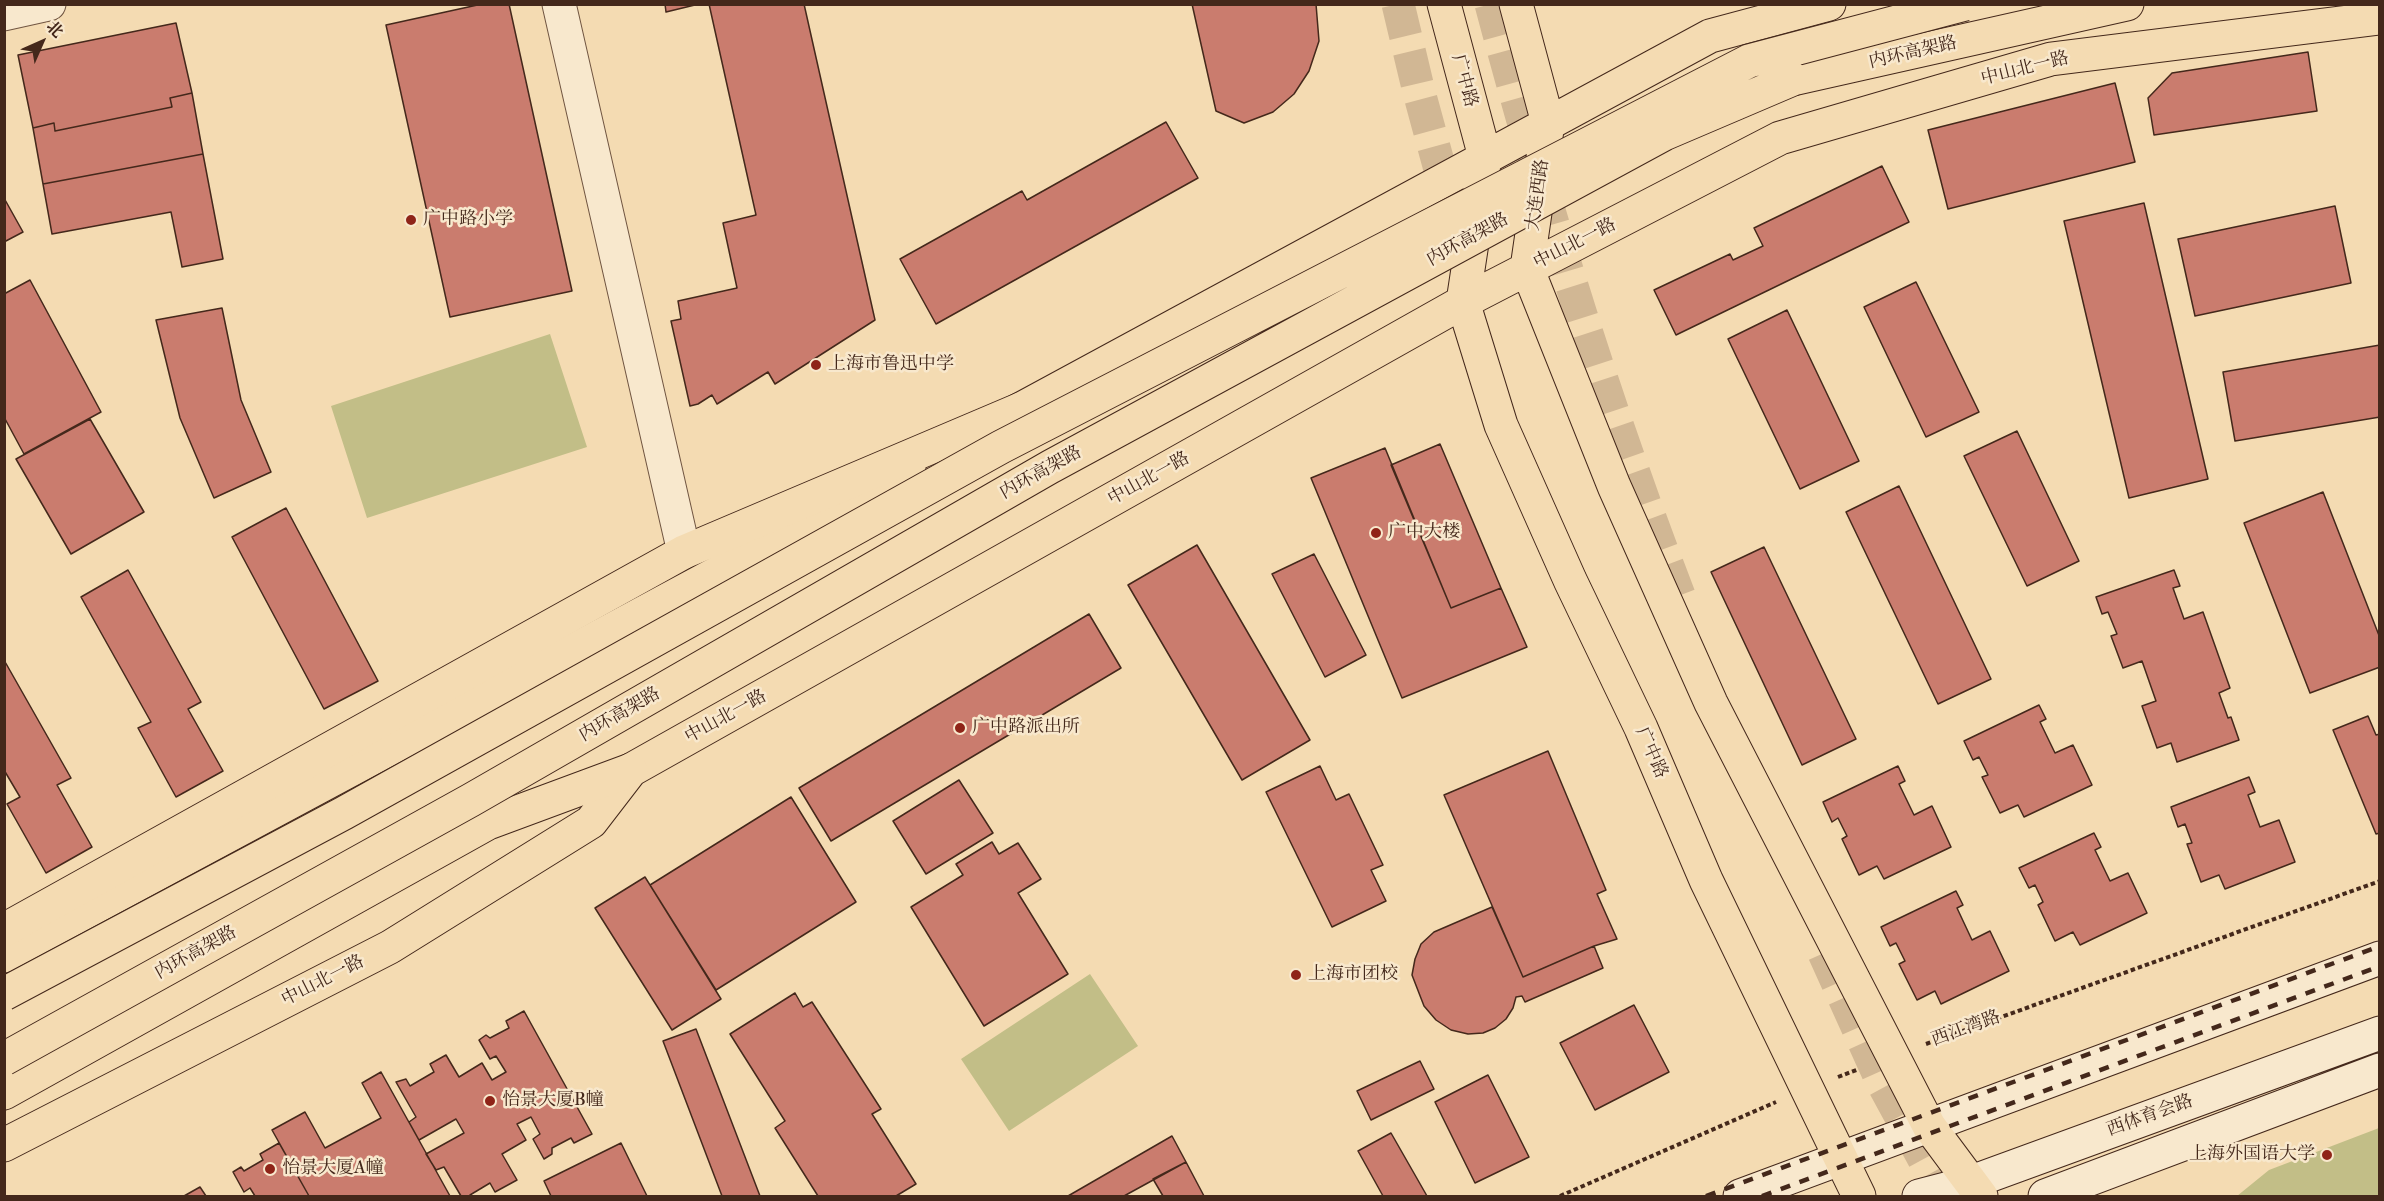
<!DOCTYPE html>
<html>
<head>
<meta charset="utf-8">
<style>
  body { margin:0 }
  #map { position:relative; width:2384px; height:1201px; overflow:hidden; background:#f4dbb2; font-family:"IM FELL French Canon","Noto Serif SC",serif }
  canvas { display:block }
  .frame { position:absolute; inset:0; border:6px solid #44281b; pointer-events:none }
  .north { position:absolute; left:12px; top:12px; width:60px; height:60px; -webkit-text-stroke:4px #f8e8cd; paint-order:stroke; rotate:45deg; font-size:16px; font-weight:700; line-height:24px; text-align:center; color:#44281b }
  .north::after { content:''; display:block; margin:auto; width:21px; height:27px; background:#44281b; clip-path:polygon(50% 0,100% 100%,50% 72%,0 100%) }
</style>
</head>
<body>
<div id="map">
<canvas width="2384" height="1201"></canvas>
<div class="frame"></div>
<div class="north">北</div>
</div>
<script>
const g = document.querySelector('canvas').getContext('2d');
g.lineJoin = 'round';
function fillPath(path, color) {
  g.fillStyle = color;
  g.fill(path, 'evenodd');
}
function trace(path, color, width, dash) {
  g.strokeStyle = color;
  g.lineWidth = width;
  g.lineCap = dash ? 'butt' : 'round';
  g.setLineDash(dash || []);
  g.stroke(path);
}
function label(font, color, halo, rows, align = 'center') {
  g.font = font + ' "IM FELL French Canon","Noto Serif SC",serif';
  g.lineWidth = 5;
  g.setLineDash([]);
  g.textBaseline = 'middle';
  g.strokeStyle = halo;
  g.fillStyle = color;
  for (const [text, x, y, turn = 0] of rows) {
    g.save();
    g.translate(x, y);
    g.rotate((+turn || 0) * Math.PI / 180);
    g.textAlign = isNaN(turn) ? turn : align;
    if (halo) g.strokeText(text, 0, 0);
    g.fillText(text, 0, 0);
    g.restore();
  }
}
const green = new Path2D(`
  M 550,334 L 587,447 L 367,518 L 331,406 Z
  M 1090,974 L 1138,1046 L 1009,1131 L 961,1059 Z
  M 2379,1128 L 2379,1196 L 2237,1196 L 2269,1170 Z`);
const building = new Path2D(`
  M 482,4 L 509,4 L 572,291 L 450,317 L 386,25 Z
  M 665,4 L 699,4 L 666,12 Z
  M 709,4 L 804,4 L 875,320 L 775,384 L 768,372 L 717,404 L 712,395 L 698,404 L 690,406 L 671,321 L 681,319 L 678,301 L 737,288 L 723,223 L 756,215 Z
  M 1192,4 L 1316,4 L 1319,41 L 1309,71 L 1294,94 L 1273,112 L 1244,123 L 1216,111 Z
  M 176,23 L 192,93 L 170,98 L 172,107 L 55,131 L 54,123 L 33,128 L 18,55 Z
  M 2308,52 L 2317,111 L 2154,135 L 2148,98 L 2172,73 Z
  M 2115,83 L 2135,162 L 1948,209 L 1928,130 Z
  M 192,93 L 203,154 L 43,184 L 33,128 L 54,123 L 55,131 L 172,107 L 170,98 Z
  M 1166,122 L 1198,178 L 936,324 L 900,259 L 1022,191 L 1027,200 Z
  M 203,154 L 223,259 L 182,267 L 171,212 L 52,234 L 43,184 Z
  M 1882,166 L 1909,222 L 1676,335 L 1654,290 L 1730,254 L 1733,260 L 1763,246 L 1754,228 Z
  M 4,198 L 23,232 L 4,242 Z
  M 2144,203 L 2208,479 L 2129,498 L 2064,221 Z
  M 2335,206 L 2351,283 L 2195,316 L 2178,239 Z
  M 30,280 L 101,412 L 24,454 L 4,417 L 4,294 Z
  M 1916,282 L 1979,412 L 1926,437 L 1864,307 Z
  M 222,308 L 241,400 L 271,472 L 214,498 L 180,418 L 156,320 Z
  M 1787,310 L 1859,461 L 1800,489 L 1728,339 Z
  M 2380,345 L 2380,417 L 2235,441 L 2223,372 Z
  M 90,419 L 144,512 L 71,554 L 16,459 Z
  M 2017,431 L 2079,561 L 2027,586 L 1964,456 Z
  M 1440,444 L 1501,588 L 1451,608 L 1391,465 Z
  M 1385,448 L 1451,608 L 1501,588 L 1527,647 L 1402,698 L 1311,478 Z
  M 1899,486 L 1991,679 L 1938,704 L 1846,512 Z
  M 2323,492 L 2380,638 L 2380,667 L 2310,693 L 2244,523 Z
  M 286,508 L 378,681 L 324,709 L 232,537 Z
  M 1197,545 L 1310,740 L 1242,780 L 1128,585 Z
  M 1764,547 L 1856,739 L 1802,765 L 1711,572 Z
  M 1314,554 L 1366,655 L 1325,677 L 1272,574 Z
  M 128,570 L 201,702 L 188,709 L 223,771 L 176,797 L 138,728 L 151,722 L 81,597 Z
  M 2174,570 L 2180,586 L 2173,588 L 2184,619 L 2203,612 L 2230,688 L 2219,693 L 2228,718 L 2231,717 L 2239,740 L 2177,762 L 2171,743 L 2157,748 L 2142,706 L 2156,701 L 2142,661 L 2123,668 L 2111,636 L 2117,634 L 2108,612 L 2102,614 L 2096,597 Z
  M 1089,614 L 1121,668 L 831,841 L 799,788 Z
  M 4,660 L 71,778 L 57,785 L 92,847 L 46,873 L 7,804 L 20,797 L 4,770 Z
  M 2039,705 L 2046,719 L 2040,722 L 2055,753 L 2073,745 L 2092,785 L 2024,817 L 2018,805 L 2000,813 L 1982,777 L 1988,775 L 1979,757 L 1973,760 L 1964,741 Z
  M 2368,716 L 2376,735 L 2380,734 L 2380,833 L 2376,834 L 2333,730 Z
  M 1548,751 L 1606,890 L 1597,894 L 1617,939 L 1594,946 L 1523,977 L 1444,795 Z
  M 1320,766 L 1336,800 L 1349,794 L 1383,865 L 1371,870 L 1386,901 L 1332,927 L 1266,792 Z
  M 1898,766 L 1905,781 L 1899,784 L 1914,815 L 1932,806 L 1951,847 L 1884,879 L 1877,866 L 1859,875 L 1842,839 L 1847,836 L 1838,818 L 1832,822 L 1823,802 Z
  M 2249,777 L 2255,792 L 2248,795 L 2260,827 L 2279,820 L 2295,862 L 2225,889 L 2219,875 L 2201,882 L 2187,844 L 2192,843 L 2185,824 L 2178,827 L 2171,807 Z
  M 959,780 L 993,833 L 926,874 L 893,821 Z
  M 791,797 L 856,902 L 716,990 L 650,885 Z
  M 2094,833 L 2101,847 L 2095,850 L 2110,881 L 2128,873 L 2147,913 L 2080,945 L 2073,932 L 2055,941 L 2038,905 L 2043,902 L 2035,885 L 2029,888 L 2019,868 Z
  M 992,842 L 999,854 L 1018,843 L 1041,879 L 1018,893 L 1068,974 L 984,1026 L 911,907 L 963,875 L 956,864 Z
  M 645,877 L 721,999 L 672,1030 L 595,908 Z
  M 1956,891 L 1963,905 L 1957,908 L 1972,940 L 1990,931 L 2009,971 L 1941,1004 L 1935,991 L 1917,1000 L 1899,964 L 1905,961 L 1896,943 L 1890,946 L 1881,927 Z
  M 1492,907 L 1523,977 L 1594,946 L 1603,968 L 1525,1002 L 1522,996 L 1516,997 L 1513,1008 L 1506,1019 L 1495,1028 L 1483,1033 L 1468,1034 L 1451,1030 L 1436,1020 L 1424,1006 L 1412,975 L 1415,959 L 1421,944 L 1434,932 Z
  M 795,993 L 803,1007 L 812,1002 L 881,1109 L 872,1114 L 916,1184 L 896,1196 L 818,1196 L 775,1128 L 785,1121 L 730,1034 Z
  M 1634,1005 L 1669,1072 L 1595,1110 L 1560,1043 Z
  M 524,1011 L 592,1134 L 574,1143 L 571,1138 L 552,1148 L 552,1154 L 544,1159 L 533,1139 L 540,1134 L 531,1117 L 517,1124 L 526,1140 L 502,1154 L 517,1180 L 495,1192 L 490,1183 L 470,1195 L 470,1196 L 461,1196 L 444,1167 L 436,1170 L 426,1154 L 464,1133 L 456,1119 L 419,1140 L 409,1122 L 416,1117 L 396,1082 L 406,1079 L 410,1086 L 434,1072 L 430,1064 L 446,1055 L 459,1077 L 482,1063 L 492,1080 L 506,1072 L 496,1056 L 490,1059 L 479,1040 L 486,1035 L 490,1038 L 509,1028 L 506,1021 Z
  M 696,1029 L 760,1196 L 722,1196 L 663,1041 Z
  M 1420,1061 L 1434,1089 L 1371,1120 L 1357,1091 Z
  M 381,1072 L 450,1196 L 309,1196 L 272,1130 L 305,1112 L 325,1148 L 381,1118 L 362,1083 Z
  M 1488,1075 L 1529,1157 L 1475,1183 L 1435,1102 Z
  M 1391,1133 L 1427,1196 L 1383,1196 L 1358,1151 Z
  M 1172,1136 L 1186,1162 L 1124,1196 L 1068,1196 Z
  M 279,1143 L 309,1196 L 255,1196 L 250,1188 L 244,1192 L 233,1172 L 241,1167 L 244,1171 L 263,1160 L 260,1154 Z
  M 621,1143 L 647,1196 L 551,1196 L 544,1181 Z
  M 1186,1162 L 1204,1196 L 1163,1196 L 1153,1179 Z
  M 200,1187 L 206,1196 L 184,1196 Z`);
const primaryTunnel = new Path2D(`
  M 1398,4 L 1419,92 L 1450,206
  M 1491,4 C 1545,207 1606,407 1682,603
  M 1824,953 L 1882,1082 L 1944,1196`);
const path = new Path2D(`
  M 1926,1044 L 2380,881
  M 1838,1077 L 1859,1069
  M 1560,1196 L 1776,1102`);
const minor = new Path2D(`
  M 559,4 L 684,552
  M 4,14 L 49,4`);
const secondary = new Path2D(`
  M 1740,1196 L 2380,958
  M 1919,1196 L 1969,1183 L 2380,1033
  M 2045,1196 L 2380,1070`);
const primary = new Path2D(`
  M 1444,4 L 1485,157 L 1463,302 L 1501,425 L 1570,580 L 1641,728 L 1706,880 L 1859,1196
  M 1516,4 L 1548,123 L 1527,268 L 1614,486 L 1711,703 L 1929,1126 L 1981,1196
  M 997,422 L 1710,36 L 1829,4
  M 4,956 L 909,470
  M 4,1145 L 390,947 L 591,822 L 631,770 L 1463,302 L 1780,138 L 2051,59 L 2380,18`);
const trunk = new Path2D(`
  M 1793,79 L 2127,4
  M 4,930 L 684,552 L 1021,409
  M 4,1093 L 488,823 L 631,770`);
const rail = new Path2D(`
  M 1706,1196 L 2380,946
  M 1762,1196 L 2380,966`);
const trunkBridge = new Path2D(`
  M 4,994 L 344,813 L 1001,447 L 1749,61 L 1965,4
  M 4,1059 L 471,800 L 1050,467 L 1664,134 L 1793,79`);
const markers = [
  [411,220,6,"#8f2418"],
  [816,365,6,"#8f2418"],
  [1376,533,6,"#8f2418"],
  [960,728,6,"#8f2418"],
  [1296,975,6,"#8f2418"],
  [490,1101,6,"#8f2418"],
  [2327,1155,6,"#8f2418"],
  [270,1169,6,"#8f2418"]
];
const streetNames = [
  ["内环高架路",1913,53,-13],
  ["中山北一路",2025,69,-14],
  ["广中路",1464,81,75],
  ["大连西路",1538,195,-82],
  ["内环高架路",1468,240,-29],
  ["中山北一路",1575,244,-27],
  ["内环高架路",1041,473,-29],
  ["中山北一路",1149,479,-29],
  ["内环高架路",620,715,-30],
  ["中山北一路",726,717,-29],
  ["广中路",1651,753,66],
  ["内环高架路",196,953,-29],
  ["中山北一路",323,981,-27],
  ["西江湾路",1966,1029,-20],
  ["西体育会路",2150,1116,-20]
];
const poiNames = [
  ["广中路小学",423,220],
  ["上海市鲁迅中学",828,365],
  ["广中大楼",1388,533],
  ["广中路派出所",972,728],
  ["上海市团校",1308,975],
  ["怡景大厦B幢",502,1101],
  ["上海外国语大学",2315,1155,"right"],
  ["怡景大厦A幢",282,1169]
];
fillPath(green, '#c2be87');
fillPath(building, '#ca7c6e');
trace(building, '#44281b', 1.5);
trace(primaryTunnel, '#d1b794', 33, [33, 16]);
trace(minor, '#705541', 35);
trace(secondary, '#44281b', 35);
trace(primary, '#44281b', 35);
trace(trunk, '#44281b', 35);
trace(path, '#44281b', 4, [4.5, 3]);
trace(minor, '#f8e8cd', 33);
trace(secondary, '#f8e8cd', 33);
trace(primary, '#f4dbb2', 33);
trace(trunk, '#f4dbb2', 33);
trace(rail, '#44281b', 4.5, [10, 10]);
trace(trunkBridge, '#44281b', 35, []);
trace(trunkBridge, '#f4dbb2', 33);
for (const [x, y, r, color] of markers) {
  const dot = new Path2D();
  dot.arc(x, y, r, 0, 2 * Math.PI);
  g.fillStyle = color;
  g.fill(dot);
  trace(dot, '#f8e8cd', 2);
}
label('18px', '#44281b', '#f8e8cd', streetNames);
label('18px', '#44281b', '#f8e8cd', poiNames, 'left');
</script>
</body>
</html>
